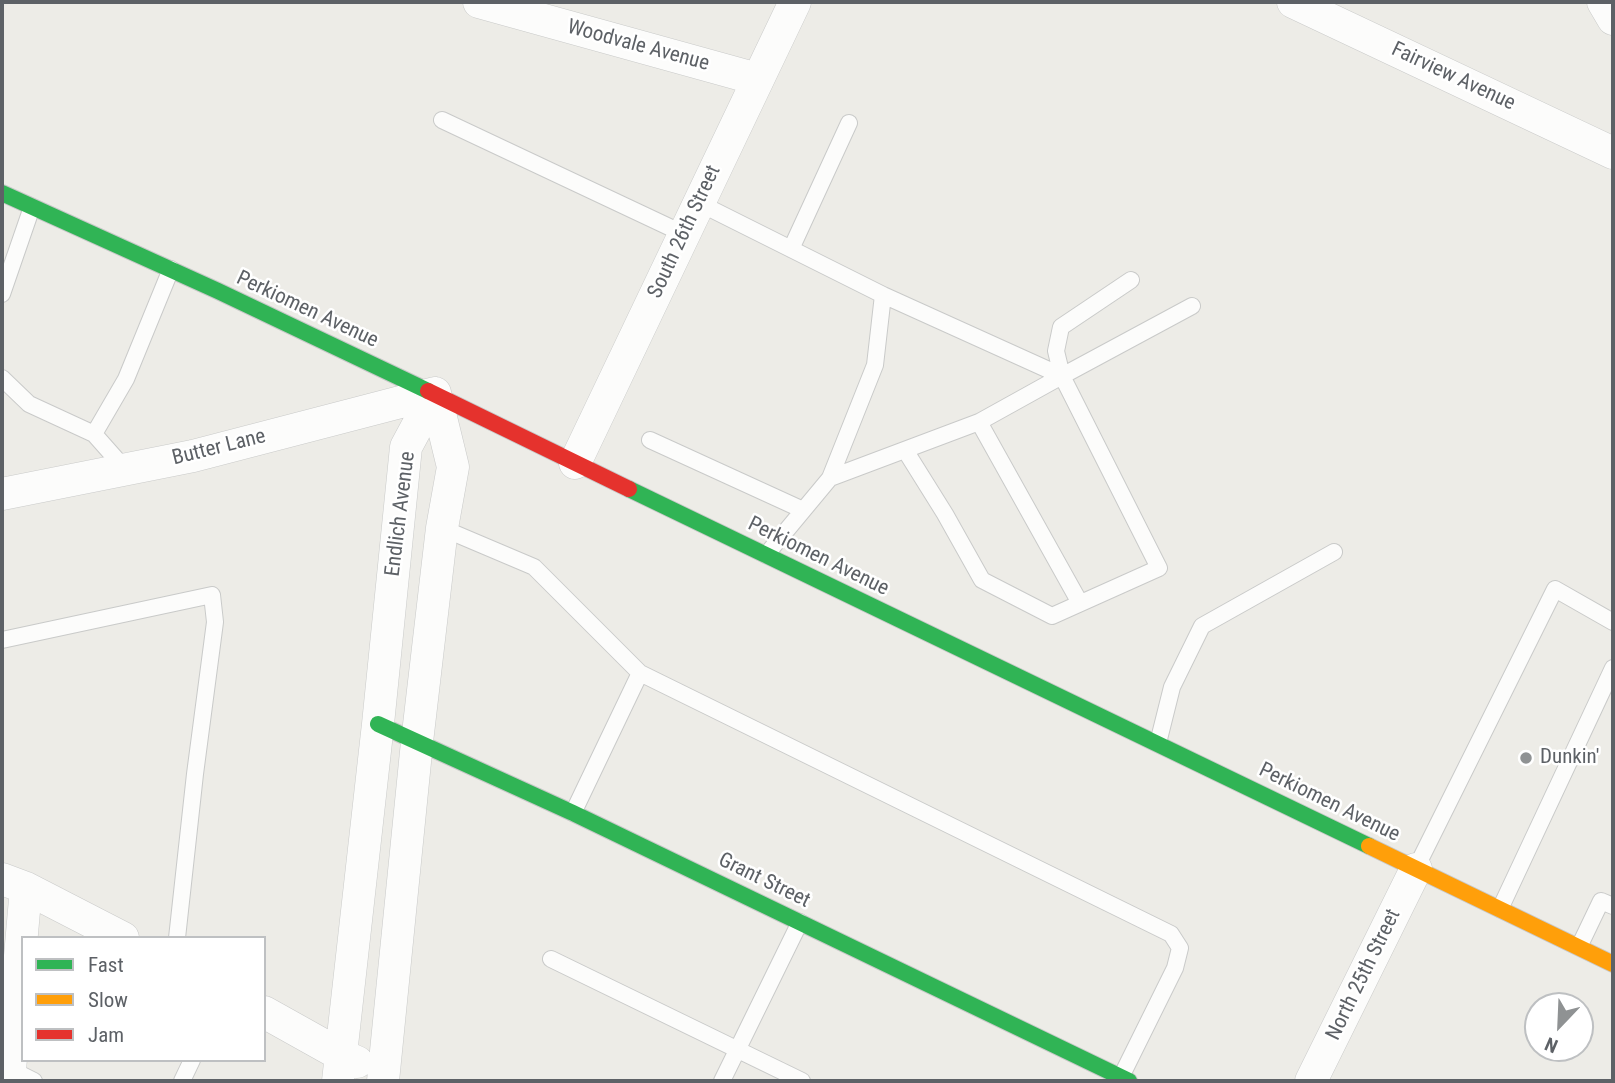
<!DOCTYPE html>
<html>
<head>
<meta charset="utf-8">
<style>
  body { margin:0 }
  #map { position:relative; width:1615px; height:1083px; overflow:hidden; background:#edece7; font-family:"Roboto Condensed",sans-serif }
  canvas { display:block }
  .frame { position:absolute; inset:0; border:4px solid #5d6166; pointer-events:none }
  .legend { position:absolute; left:21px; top:936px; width:245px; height:126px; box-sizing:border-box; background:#fff; border:2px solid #bec0c2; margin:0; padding:9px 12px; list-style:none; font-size:21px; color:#5d6166 }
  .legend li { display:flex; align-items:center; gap:14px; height:35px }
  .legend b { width:35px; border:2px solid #bec0c2 }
  .north { position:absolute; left:1524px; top:992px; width:70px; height:70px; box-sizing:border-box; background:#fff; border:2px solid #bec0c2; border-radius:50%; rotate:203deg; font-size:19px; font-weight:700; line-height:28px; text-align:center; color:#5d6166 }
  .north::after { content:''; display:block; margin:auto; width:24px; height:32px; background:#8f9293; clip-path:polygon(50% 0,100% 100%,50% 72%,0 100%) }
</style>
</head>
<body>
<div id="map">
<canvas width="1615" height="1083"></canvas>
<div class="frame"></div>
<ul class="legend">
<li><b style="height:9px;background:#30b455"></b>Fast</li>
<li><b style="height:9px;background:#ff9f0a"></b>Slow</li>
<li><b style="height:9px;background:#e5322d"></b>Jam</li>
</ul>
<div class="north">N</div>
</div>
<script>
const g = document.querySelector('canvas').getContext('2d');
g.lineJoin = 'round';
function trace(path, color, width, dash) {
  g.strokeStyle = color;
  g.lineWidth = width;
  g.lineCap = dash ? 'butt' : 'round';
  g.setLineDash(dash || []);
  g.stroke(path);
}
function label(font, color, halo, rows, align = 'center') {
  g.font = font + ' "Roboto Condensed",sans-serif';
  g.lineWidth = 5;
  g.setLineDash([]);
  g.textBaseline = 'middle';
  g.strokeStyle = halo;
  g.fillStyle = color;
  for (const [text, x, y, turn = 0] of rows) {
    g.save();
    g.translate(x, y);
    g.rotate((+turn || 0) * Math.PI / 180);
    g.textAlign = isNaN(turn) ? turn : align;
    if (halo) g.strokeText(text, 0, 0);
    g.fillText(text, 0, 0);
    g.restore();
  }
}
const lane = new Path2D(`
  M 442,120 L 684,234
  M 699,203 L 883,295 L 875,365 L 830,478
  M 791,249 L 849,123
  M 2,294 L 32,207
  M 883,295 L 1062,376
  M 1062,376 L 1192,306
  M 1062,376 L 1056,351 L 1061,327 L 1131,280
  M 2,378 L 29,404 L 94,434 L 125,469
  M 979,422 L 1080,603
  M 94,434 L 126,379 L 171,269
  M 650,440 L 803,510
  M 442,528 L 534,567 L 640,673 L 1171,934 L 1180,948 L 1175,968 L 1121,1077
  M 766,555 L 830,478 L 979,422 L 1062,376 L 1159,568 L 1052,616 L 982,580 L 945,514 L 905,450
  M 2,640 L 212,595 L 215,622 L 195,774 L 177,938
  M 1158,743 L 1172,687 L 1202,626 L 1334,552
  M 573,813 L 640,673
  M 1416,868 L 1555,589 L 1613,622
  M 1500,909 L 1613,668
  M 1579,947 L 1601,901 L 1613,906
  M 551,959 L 802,1081
  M 10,1069 L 34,1081
  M 182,1081 L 192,1060
  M 722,1081 L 800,922`);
const street = new Path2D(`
  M 479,2 L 757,79
  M 1293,2 L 1613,153
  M 1603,2 L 1613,19
  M 575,463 L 795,2
  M 2,494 L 193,456 L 435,393
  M 2,879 L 26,888 L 123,938
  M 264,1012 L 341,1055 L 357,1062
  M 9,1081 L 26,888
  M 338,1081 L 378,724 L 406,447 L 435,393
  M 383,1081 L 417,742 L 442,528 L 453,467 L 435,393
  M 1311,1081 L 1416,869`);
const fast = new Path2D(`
  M 2,193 L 218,291 L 428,391
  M 629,489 L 1369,846
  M 378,724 L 573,813 L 1129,1081`);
const slow = new Path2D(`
  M 1369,846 L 1613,964`);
const jam = new Path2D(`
  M 428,391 L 629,489`);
const markers = [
  [1526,758,7,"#8f9293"]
];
const streetNames = [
  ["Woodvale Avenue",638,46,15],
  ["Fairview Avenue",1453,77,25],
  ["South 26th Street",685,232,-65],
  ["Perkiomen Avenue",307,310,25],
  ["Butter Lane",219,448,-14],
  ["Endlich Avenue",401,514,-83],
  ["Perkiomen Avenue",818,557,26],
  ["Perkiomen Avenue",1329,803,26],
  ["Grant Street",764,881,26],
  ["North 25th Street",1364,975,-64]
];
const poiNames = [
  ["Dunkin'",1540,758]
];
trace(lane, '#c9cac9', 18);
trace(street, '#c9cac9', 33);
trace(fast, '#c8c8c8', 18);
trace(slow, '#c8c8c8', 18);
trace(jam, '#c8c8c8', 18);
trace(lane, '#fcfcfb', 16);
trace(street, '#fcfcfb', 32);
trace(fast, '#30b455', 16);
trace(slow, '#ff9f0a', 16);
trace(jam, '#e5322d', 16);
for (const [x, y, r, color] of markers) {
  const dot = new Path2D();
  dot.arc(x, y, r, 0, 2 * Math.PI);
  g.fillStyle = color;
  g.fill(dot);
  trace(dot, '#fff', 2.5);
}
label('21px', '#5d6166', '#fff', streetNames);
label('21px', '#5d6166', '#fff', poiNames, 'left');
</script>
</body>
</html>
